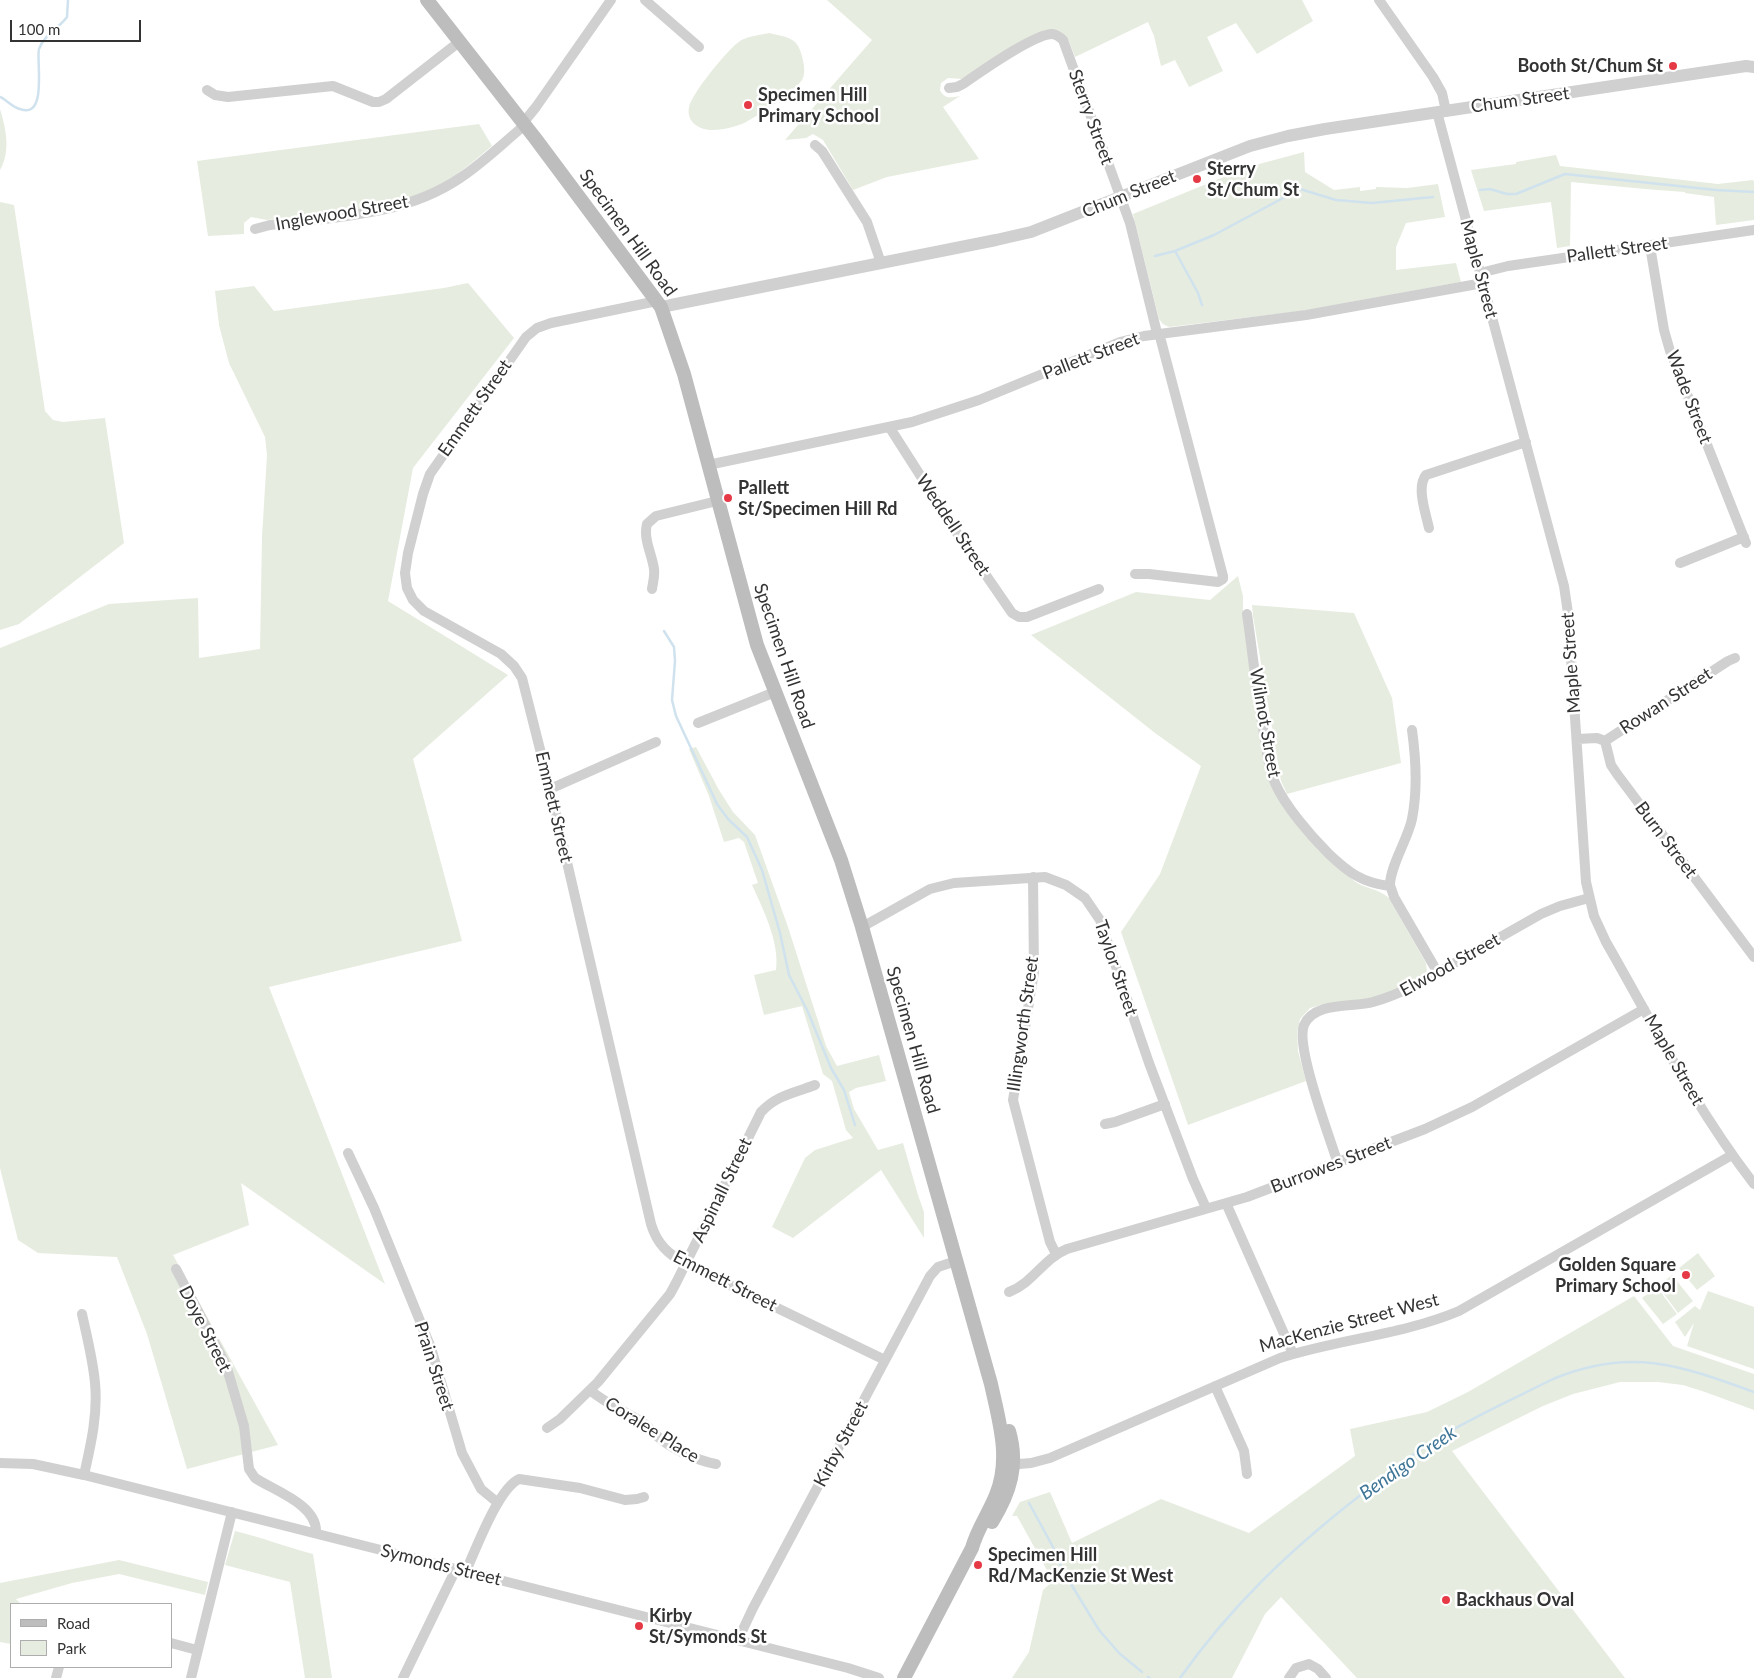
<!DOCTYPE html>
<html>
<head>
<meta charset="utf-8">
<style>
  body { margin:0 }
  #map { position:relative; width:1754px; height:1678px; overflow:hidden; background:#fff; font-family:Lato,sans-serif }
  canvas { display:block }
  .legend { position:absolute; left:10px; top:1603px; width:162px; height:65px; box-sizing:border-box; background:#fff; border:1px solid #adadad; margin:0; padding:6px 9px; list-style:none; font-size:15px; color:#333 }
  .legend li { display:flex; align-items:center; gap:10px; height:25px }
  .legend b { width:25px; border:1px solid #adadad }
  .scale { position:absolute; left:10px; top:20px; width:131px; height:22px; box-sizing:border-box; border:2px solid #333; border-top:0; padding-left:6px; font-size:15px; line-height:18px; white-space:nowrap; color:#333; -webkit-text-stroke:4px #fff; paint-order:stroke }
</style>
</head>
<body>
<div id="map">
<canvas width="1754" height="1678"></canvas>
<ul class="legend">
<li><b style="height:6px;background:#bdbdbd"></b>Road</li>
<li><b style="height:14px;background:#e6ecdf"></b>Park</li>
</ul>
<div class="scale">100 m</div>
</div>
<script>
const g = document.querySelector('canvas').getContext('2d');
g.lineJoin = 'round';
function fillPath(path, color) {
  g.fillStyle = color;
  g.fill(path, 'evenodd');
}
function trace(path, color, width, dash) {
  g.strokeStyle = color;
  g.lineWidth = width;
  g.lineCap = dash ? 'butt' : 'round';
  g.setLineDash(dash || []);
  g.stroke(path);
}
function label(font, color, halo, rows, align = 'center') {
  g.font = font + ' Lato,sans-serif';
  g.lineWidth = 5;
  g.setLineDash([]);
  g.textBaseline = 'middle';
  g.strokeStyle = halo;
  g.fillStyle = color;
  for (const [text, x, y, turn = 0] of rows) {
    g.save();
    g.translate(x, y);
    g.rotate((+turn || 0) * Math.PI / 180);
    g.textAlign = isNaN(turn) ? turn : align;
    if (halo) g.strokeText(text, 0, 0);
    g.fillText(text, 0, 0);
    g.restore();
  }
}
const green = new Path2D(`
  M 827,0 L 1302,0 L 1313,21 L 1257,54 L 1236,23 L 1207,37 L 1223,71 L 1189,87 L 1175,60 L 1161,66 L 1154,36 L 1148,22 L 1075,57 L 1069,41 L 1058,32 L 963,79 L 948,78 L 941,83 L 940,90 C 944,99 951,98 960,96 L 943,107 L 979,159 L 887,177 L 853,190 L 823,140 L 813,134 L 806,138 L 785,140 L 872,40 Z
  M 769,33 C 777,35 788,36 795,42 C 801,47 807,70 803,78 C 798,90 755,118 742,124 C 734,127 721,130 713,130 C 700,130 686,123 689,107 C 692,93 728,49 740,41 C 748,36 760,35 769,33 Z
  M 0,109 C 6,129 11,151 0,170 Z
  M 479,124 L 492,146 C 477,158 463,171 446,181 C 393,212 327,212 267,220 L 251,217 L 244,223 L 244,234 L 208,236 L 197,161 Z
  M 1304,152 L 1305,172 L 1334,190 L 1360,187 L 1360,191 L 1376,189 L 1376,187 L 1407,188 L 1438,184 L 1445,217 L 1406,223 L 1396,247 L 1396,270 L 1456,263 L 1461,282 L 1301,311 L 1169,327 L 1163,324 L 1159,319 L 1133,214 L 1248,167 Z
  M 1556,155 L 1560,166 L 1718,184 L 1753,180 L 1754,182 L 1754,220 L 1716,225 L 1714,197 L 1685,193 L 1685,192 L 1645,189 L 1571,182 L 1570,246 L 1557,248 L 1551,202 L 1484,211 L 1471,170 L 1516,164 L 1516,162 Z
  M 0,202 L 14,205 L 45,411 L 53,420 L 63,422 L 105,418 L 124,543 L 19,624 L 0,630 Z
  M 468,283 L 514,338 L 413,468 L 388,601 L 508,675 L 413,759 L 462,941 L 269,987 L 385,1284 L 241,1183 L 249,1225 L 173,1255 L 278,1445 L 187,1469 L 147,1334 L 117,1257 L 38,1253 L 18,1240 L 0,1168 L 0,648 L 109,604 L 198,598 L 199,658 L 260,649 L 262,537 L 267,455 L 265,437 L 229,363 L 219,325 L 215,291 L 254,286 L 274,311 L 444,288 Z
  M 1238,576 L 1243,596 L 1243,615 L 1278,798 L 1353,880 C 1364,889 1378,888 1389,898 L 1426,963 L 1427,972 L 1421,977 L 1391,993 L 1363,1000 L 1328,1003 L 1310,1008 L 1300,1019 L 1297,1032 L 1298,1051 L 1306,1081 L 1188,1125 L 1121,932 L 1160,874 L 1201,766 L 1155,733 L 1031,635 L 1136,592 L 1210,600 Z
  M 1252,605 L 1354,613 L 1392,698 L 1401,763 L 1287,794 L 1281,781 L 1253,616 Z
  M 696,747 L 719,790 L 733,812 L 755,835 L 788,927 L 826,1046 L 837,1066 L 879,1055 L 886,1081 L 856,1088 L 849,1092 L 854,1109 L 878,1150 L 903,1143 L 918,1195 L 924,1212 L 924,1238 L 881,1170 L 793,1238 L 772,1227 L 805,1158 L 815,1150 L 853,1138 L 846,1130 L 832,1081 L 823,1074 L 802,1006 L 764,1015 L 754,975 L 776,970 C 780,943 763,909 752,885 L 758,883 L 744,842 L 739,838 L 724,842 L 709,796 L 689,749 Z
  M 1698,1253 L 1715,1276 L 1697,1290 L 1679,1268 Z
  M 1672,1275 L 1693,1301 L 1678,1313 L 1658,1286 Z
  M 1657,1287 L 1677,1314 L 1663,1324 L 1642,1298 Z
  M 1708,1291 L 1754,1307 L 1754,1369 L 1687,1346 L 1694,1323 L 1685,1337 L 1675,1322 L 1695,1306 L 1700,1310 Z
  M 1634,1296 L 1673,1346 L 1754,1374 L 1754,1410 L 1705,1392 L 1683,1385 L 1658,1382 L 1620,1382 L 1573,1394 L 1543,1406 L 1452,1451 L 1625,1678 L 1357,1678 L 1281,1597 L 1265,1614 L 1232,1678 L 1012,1678 L 1029,1652 L 1043,1590 L 1053,1581 L 1017,1516 L 1012,1516 L 1020,1502 L 1050,1492 L 1072,1543 L 1161,1499 L 1249,1533 L 1355,1456 L 1350,1429 L 1427,1412 L 1468,1392 Z
  M 235,1531 C 261,1537 286,1547 313,1554 L 332,1678 L 305,1678 L 290,1582 L 225,1565 Z
  M 119,1560 L 208,1582 L 205,1595 L 119,1574 L 72,1583 L 16,1599 L 21,1604 L 11,1604 L 11,1644 L 0,1642 L 0,1583 Z`);
const stream = new Path2D(`
  M 0,97 C 7,100 12,107 20,109 C 48,120 36,60 39,49 C 44,35 59,28 67,17 L 68,0
  M 1480,190 L 1490,189 L 1507,194 L 1516,194 L 1565,174 L 1716,190 L 1754,192
  M 1175,251 L 1198,293 L 1202,305
  M 1155,256 L 1175,251 L 1214,235 L 1300,189 L 1336,200 L 1372,203 L 1433,197
  M 664,631 L 674,647 L 675,661 L 672,700 L 676,716 L 717,804 L 728,819 L 747,837 L 762,870 L 780,933 L 789,975 L 808,1012 L 831,1068 L 844,1090 L 855,1125
  M 1029,1503 L 1053,1547 L 1063,1571 L 1099,1630 L 1119,1653 L 1142,1672
  M 1148,1677 L 1150,1678
  M 1180,1678 C 1231,1606 1289,1551 1358,1497 C 1384,1477 1410,1455 1438,1438 C 1475,1416 1515,1398 1553,1379 C 1631,1347 1679,1365 1754,1392`);
const minor = new Path2D(`
  M 645,0 L 699,47
  M 1379,0 L 1433,77 L 1442,93 L 1446,111
  M 949,88 L 957,87 L 963,84 C 979,73 1035,33 1053,34 C 1057,35 1060,37 1063,40 L 1130,223 L 1157,333
  M 207,90 L 215,95 L 228,97 L 333,86 L 373,102 L 379,102 L 386,99 L 459,42
  M 1437,112 L 1564,586 L 1568,613 L 1586,882 L 1594,916 L 1606,942 C 1653,1024 1696,1109 1754,1184
  M 523,123 L 536,107 L 611,0
  M 815,145 L 822,151 L 867,222 L 881,263
  M 255,229 L 270,225 C 334,217 404,216 460,178 C 483,163 503,143 525,125
  M 1650,246 L 1664,330 L 1670,351 L 1746,543
  M 1480,273 L 1508,266 L 1754,230
  M 657,301 L 551,323 L 537,328 L 526,337 L 430,474 L 423,494 L 408,553 L 405,573 L 407,588 L 413,600 L 424,611 L 501,654 L 514,666 L 522,678 L 550,789 L 651,1224 C 657,1244 668,1254 686,1264 L 885,1360
  M 890,428 L 957,533 L 1012,613 L 1019,617 L 1027,617 L 1099,589
  M 708,465 L 912,422 L 979,400 L 1120,342 L 1144,336 L 1306,315 L 1483,283
  M 1429,528 C 1426,514 1416,487 1426,475 L 1526,442
  M 1680,563 L 1744,537
  M 1135,574 L 1149,574 L 1218,582 L 1223,579 L 1223,576 L 1159,333
  M 652,589 C 653,582 655,576 654,569 C 652,554 643,539 647,524 L 656,516 L 717,501
  M 1247,614 C 1253,655 1257,697 1265,739 C 1267,754 1269,769 1275,783 C 1285,806 1310,835 1328,853 C 1348,872 1362,883 1390,886
  M 698,723 L 775,692
  M 1412,730 C 1416,759 1418,789 1412,819 C 1408,839 1390,866 1390,885 C 1391,889 1393,893 1394,897 L 1438,973
  M 1577,739 L 1597,738 L 1605,741 L 1611,765 L 1617,774 L 1754,957
  M 1605,741 L 1728,661 L 1735,658
  M 550,789 L 656,742
  M 1033,877 L 1034,972 L 1013,1100 L 1050,1242 L 1056,1254
  M 862,927 L 930,889 L 954,883 L 1045,877 L 1066,885 L 1085,898 L 1100,920 L 1149,1063 L 1193,1179 L 1206,1208
  M 1105,1124 L 1115,1122 L 1165,1104
  M 348,1153 L 374,1208 L 431,1348 L 462,1453 L 481,1489 L 498,1503
  M 1338,1164 C 1330,1138 1295,1046 1304,1025 C 1315,1001 1353,1008 1373,1002 C 1405,993 1430,977 1458,961 C 1486,945 1513,930 1541,914 L 1560,906 L 1589,898
  M 1226,1203 L 1293,1354
  M 176,1269 L 226,1365 L 244,1426 L 249,1469 L 255,1478 C 275,1491 318,1505 316,1533
  M 1009,1292 C 1033,1283 1044,1258 1067,1249 L 1247,1197 L 1425,1129 L 1472,1107 L 1644,1009
  M 82,1314 C 87,1337 93,1360 95,1383 C 98,1414 91,1444 84,1475
  M 1215,1386 L 1244,1451 L 1247,1474
  M 590,1390 C 606,1404 625,1411 643,1423 C 648,1426 652,1432 657,1436 C 670,1448 698,1461 716,1464
  M 547,1428 L 560,1419 L 598,1382 L 670,1294 L 676,1283 L 761,1112 C 777,1095 794,1093 815,1085
  M 0,1463 L 33,1464 L 84,1475 L 848,1668 L 879,1678
  M 1007,1465 L 1031,1463 L 1050,1458 L 1280,1358 C 1339,1339 1402,1335 1459,1311 L 1732,1155
  M 466,1571 C 476,1549 498,1489 519,1479 L 580,1488 L 625,1500 L 637,1499 L 644,1497
  M 738,1640 L 753,1608 L 930,1276 L 938,1267 L 956,1261
  M 171,1643 L 197,1650
  M 56,1678 L 59,1667
  M 191,1678 L 232,1512
  M 403,1678 L 456,1569
  M 1289,1678 L 1296,1668 L 1309,1664 L 1318,1669 L 1326,1678`);
const tertiary = new Path2D(`
  M 661,307 L 996,240 L 1031,232 L 1250,146 L 1288,136 L 1325,129 L 1746,66 L 1754,67`);
const secondary = new Path2D(`
  M 427,0 L 535,138 L 661,307 L 684,374 L 757,645 L 841,860 L 862,927 L 991,1384 C 999,1421 1011,1458 996,1495 C 989,1513 977,1529 972,1548 L 904,1678
  M 992,1522 C 1010,1493 1019,1465 1009,1431`);
const markers = [
  [1673,66,5,"#e63946"],
  [748,105,5,"#e63946"],
  [1197,179,5,"#e63946"],
  [728,498,5,"#e63946"],
  [1686,1275,5,"#e63946"],
  [978,1565,5,"#e63946"],
  [1446,1600,5,"#e63946"],
  [639,1626,5,"#e63946"]
];
const poiNames = [
  ["Booth St/Chum St",1663,66,"right"],
  ["Specimen Hill",758,95],
  ["Primary School",758,116],
  ["Sterry",1207,169],
  ["St/Chum St",1207,190],
  ["Pallett",738,488],
  ["St/Specimen Hill Rd",738,509],
  ["Golden Square",1676,1265,"right"],
  ["Primary School",1676,1286,"right"],
  ["Specimen Hill",988,1555],
  ["Rd/MacKenzie St West",988,1576],
  ["Backhaus Oval",1456,1600],
  ["Kirby",649,1616],
  ["St/Symonds St",649,1637]
];
const streetNames = [
  ["Chum Street",1520,100,-8],
  ["Sterry Street",1091,117,70],
  ["Chum Street",1129,194,-22],
  ["Inglewood Street",342,213,-10],
  ["Specimen Hill Road",628,233,54],
  ["Pallett Street",1617,250,-8],
  ["Maple Street",1479,269,75],
  ["Pallett Street",1091,356,-21],
  ["Wade Street",1689,397,69],
  ["Emmett Street",475,408,-55],
  ["Weddell Street",953,525,56],
  ["Specimen Hill Road",784,656,71],
  ["Maple Street",1571,663,-94],
  ["Rowan Street",1666,701,-33],
  ["Wilmot Street",1265,723,80],
  ["Emmett Street",554,807,77],
  ["Burn Street",1666,840,53],
  ["Elwood Street",1450,965,-29],
  ["Taylor Street",1116,968,71],
  ["Illingworth Street",1023,1024,-82],
  ["Specimen Hill Road",913,1040,74],
  ["Maple Street",1674,1060,60],
  ["Burrowes Street",1331,1165,-21],
  ["Aspinall Street",722,1190,-64],
  ["Emmett Street",725,1281,27],
  ["MacKenzie Street West",1349,1323,-15],
  ["Doye Street",205,1329,63],
  ["Prain Street",434,1366,72],
  ["Coralee Place",652,1430,32],
  ["Kirby Street",841,1444,-62],
  ["Symonds Street",441,1565,14]
];
const waterNames = [
  ["Bendigo Creek",1408,1463,-35]
];
fillPath(green, '#e6ecdf');
trace(stream, '#cfe2ee', 2.5);
trace(minor, '#d0d0d0', 10);
trace(tertiary, '#d0d0d0', 12);
trace(secondary, '#bdbdbd', 14);
for (const [x, y, r, color] of markers) {
  const dot = new Path2D();
  dot.arc(x, y, r, 0, 2 * Math.PI);
  g.fillStyle = color;
  g.fill(dot);
  trace(dot, '#fff', 2);
}
label('bold 18px', '#333', '#fff', poiNames, 'left');
label('18px', '#333', '#fff', streetNames);
label('italic 19px', '#3f7597', '#fff', waterNames);
</script>
</body>
</html>
